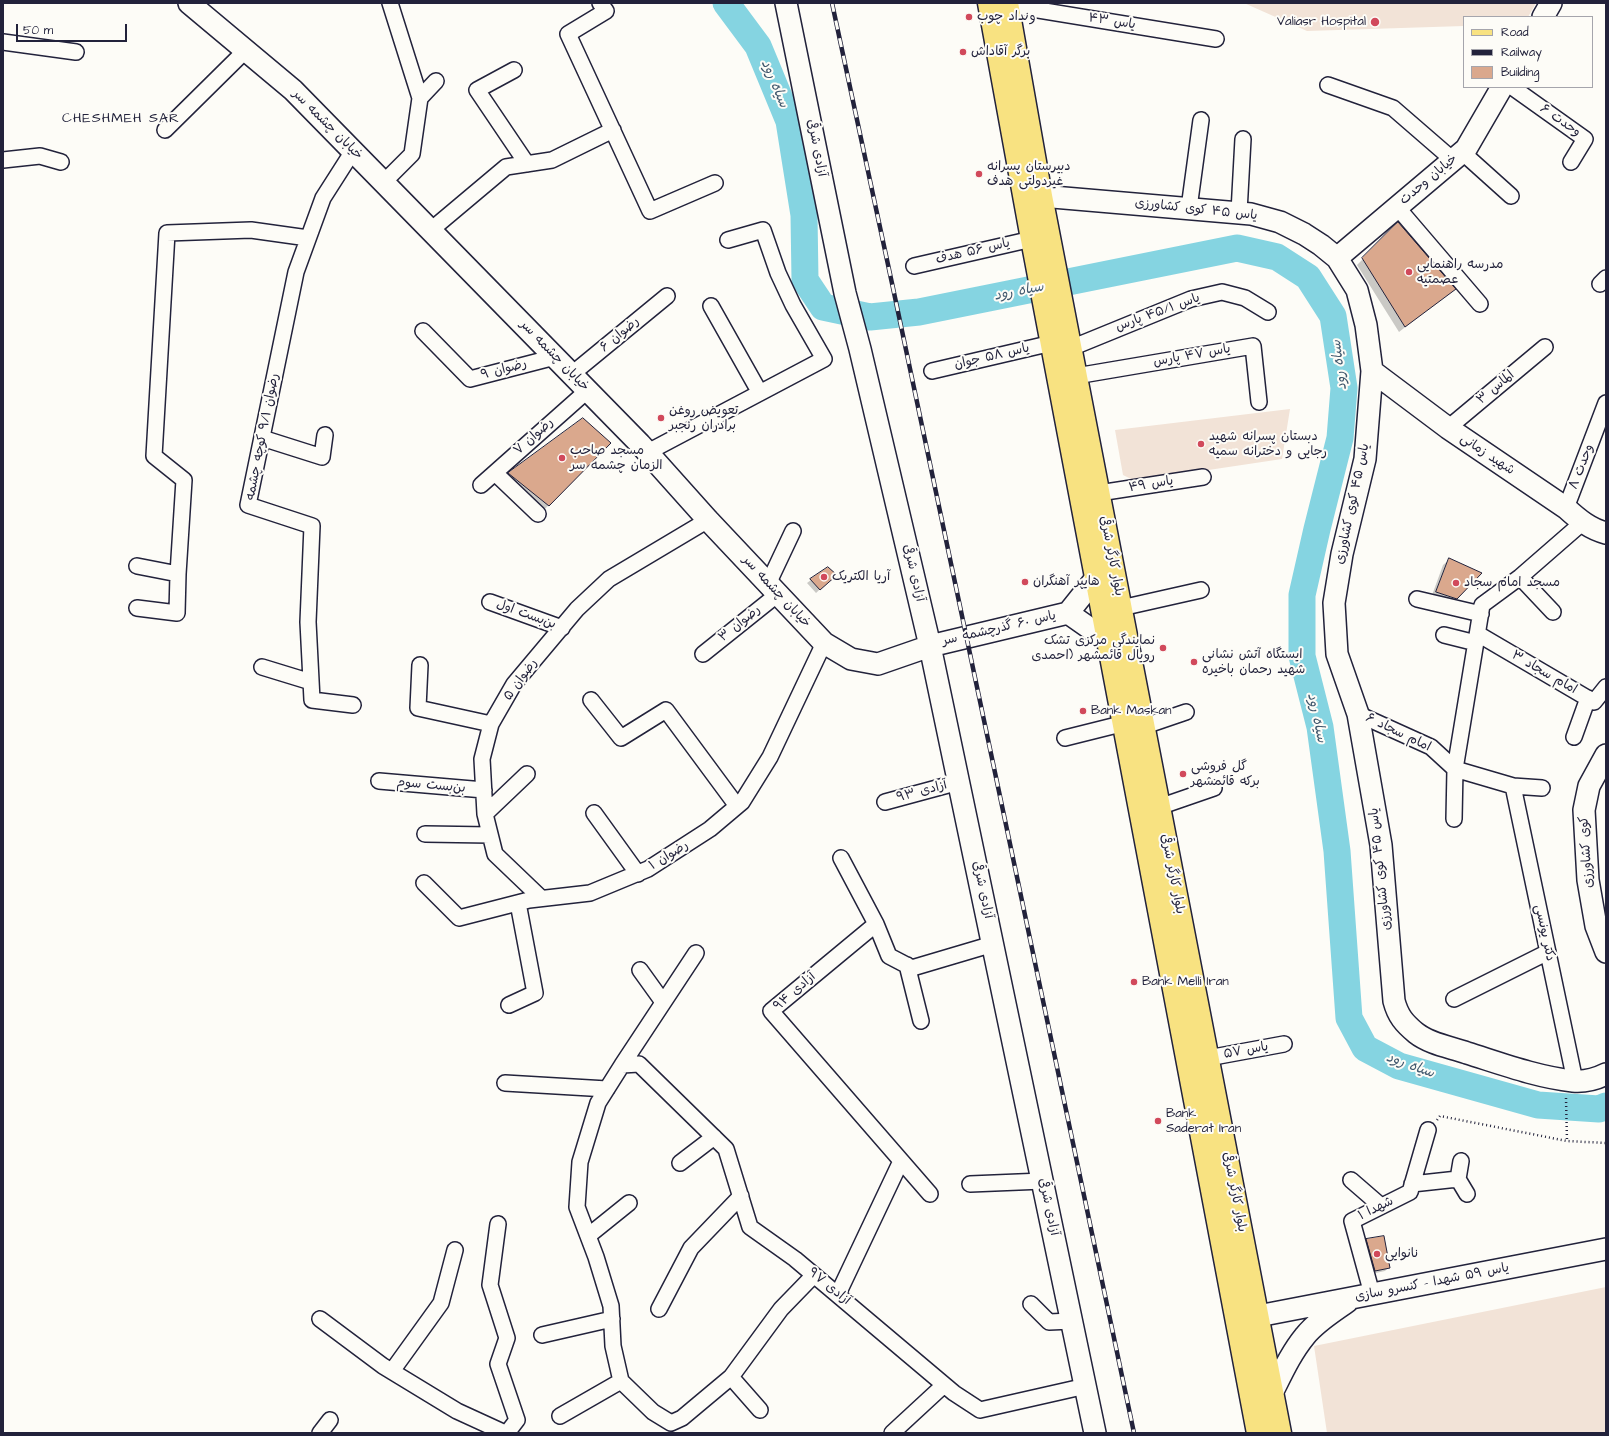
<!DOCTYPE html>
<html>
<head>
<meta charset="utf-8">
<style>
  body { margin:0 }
  #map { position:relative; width:1609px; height:1436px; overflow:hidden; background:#fdfcf7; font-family:"Architects Daughter",sans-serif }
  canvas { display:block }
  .frame { position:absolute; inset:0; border:4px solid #22223b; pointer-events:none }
  .legend { position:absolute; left:1463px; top:16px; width:130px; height:72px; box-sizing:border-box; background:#fdfcf7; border:1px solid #a5a5ac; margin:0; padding:5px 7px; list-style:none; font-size:12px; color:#22223b }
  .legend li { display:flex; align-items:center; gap:8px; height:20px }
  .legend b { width:20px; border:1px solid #a5a5ac }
  .scale { position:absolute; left:16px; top:24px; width:111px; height:18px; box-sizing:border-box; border:2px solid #22223b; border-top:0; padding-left:5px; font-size:12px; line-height:14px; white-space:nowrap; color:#22223b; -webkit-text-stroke:3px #fdfcf7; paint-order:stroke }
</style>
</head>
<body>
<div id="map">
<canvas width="1609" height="1436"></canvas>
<div class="frame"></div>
<ul class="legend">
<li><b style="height:5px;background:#f8e281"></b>Road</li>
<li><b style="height:5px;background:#22223b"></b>Railway</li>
<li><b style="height:11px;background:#daa88d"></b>Building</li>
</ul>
<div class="scale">50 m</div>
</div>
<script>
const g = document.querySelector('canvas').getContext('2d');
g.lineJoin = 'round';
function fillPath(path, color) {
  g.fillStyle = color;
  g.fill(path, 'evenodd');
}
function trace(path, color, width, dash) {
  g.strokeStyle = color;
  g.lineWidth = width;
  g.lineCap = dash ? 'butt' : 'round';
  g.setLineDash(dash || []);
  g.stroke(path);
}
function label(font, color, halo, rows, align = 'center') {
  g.font = font + ' "Architects Daughter","Playpen Sans Arabic",sans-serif';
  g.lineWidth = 4;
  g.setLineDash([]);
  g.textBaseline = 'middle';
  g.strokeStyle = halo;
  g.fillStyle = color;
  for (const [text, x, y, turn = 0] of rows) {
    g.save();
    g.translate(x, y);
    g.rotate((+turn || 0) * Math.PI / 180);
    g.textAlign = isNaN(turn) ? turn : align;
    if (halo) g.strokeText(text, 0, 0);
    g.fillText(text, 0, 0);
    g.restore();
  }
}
const built = new Path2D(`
  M 1244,3 L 1536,3 L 1528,17 L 1464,17 L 1464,26 L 1307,31 Z
  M 1290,409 L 1282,459 L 1135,481 L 1123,475 L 1115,430 Z
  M 1606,1287 L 1606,1433 L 1327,1433 L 1314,1346 Z`);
const shadow = new Path2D(`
  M 1398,224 L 1454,289 L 1399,332 L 1357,265 Z
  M 583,419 L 610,443 L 540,514 L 500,482 L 509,474 Z
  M 1450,559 L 1480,574 L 1450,605 L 1431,598 L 1443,565 Z
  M 831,579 L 816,593 L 807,583 L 811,580 Z
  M 1367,1240 L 1389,1267 L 1385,1271 L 1371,1274 L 1363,1244 Z`);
const river = new Path2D(`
  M 726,3 L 758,46 L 789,121 L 804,215 L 805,280 L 823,307 L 870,317 L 919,312 L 1237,248 L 1277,257 L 1308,277 L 1333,316 L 1344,388 L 1340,438 L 1317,529 L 1302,595 L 1302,656 L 1320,727 L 1337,851 L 1349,1018 L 1365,1048 L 1399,1066 L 1538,1105 L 1599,1109 L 1606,1106`);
const building = new Path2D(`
  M 1398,222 L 1456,289 L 1405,327 L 1362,258 Z
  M 583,418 L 611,443 L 549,506 L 508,473 Z
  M 1449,558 L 1482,573 L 1457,599 L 1436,592 Z
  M 828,567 L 837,575 L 820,590 L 810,579 Z
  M 1384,1236 L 1390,1268 L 1375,1271 L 1366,1239 Z`);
const path = new Path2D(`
  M 1566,1098 L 1567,1141
  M 1437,1120 L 1440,1116 L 1567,1141 L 1606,1143`);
const street = new Path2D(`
  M 600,3 L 606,11 L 568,34 L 650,211 L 715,183
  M 1008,5 L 1216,39
  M 3,42 L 76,52
  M 514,70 L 477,90 L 527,164
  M 1328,85 L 1393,108 L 1453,160
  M 1512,87 L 1585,139 L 1571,162
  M 420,98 L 436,81
  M 165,130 L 246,50
  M 1462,152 L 1511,196
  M 3,160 L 40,156 L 61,162
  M 384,182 L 412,154 L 420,98 L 390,3
  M 1397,207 L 1480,304
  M 1189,208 L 1201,120
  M 1239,212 L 1243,139
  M 431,230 L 506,167 L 552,160 L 613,130
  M 914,266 L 1032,239
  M 1600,284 L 1606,278
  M 711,306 L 760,393
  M 423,331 L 470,379 L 555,357
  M 1071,348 L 1191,299 L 1222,292 L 1245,298 L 1268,312
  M 932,371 L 1052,343
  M 572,374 L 667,296
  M 1076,376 L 1253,346 L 1259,402
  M 1448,428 L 1545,347
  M 262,438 L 322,457 L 325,435
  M 648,452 L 824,359 L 793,305 L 778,273 L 763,230 L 728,240
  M 495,473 L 538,514
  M 481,485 L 588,390
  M 1099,493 L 1203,477
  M 1566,508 L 1606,403
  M 137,566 L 178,574 L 184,480 L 154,456 L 167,233 L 251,230 L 308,238
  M 1520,577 L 1553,612
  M 768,584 L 793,531
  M 1417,599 L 1481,614
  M 490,602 L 562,628
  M 137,608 L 177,613 L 178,574
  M 1121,608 L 1201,590
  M 1478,634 L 1594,702 L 1606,687
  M 1444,635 L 1476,643
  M 703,654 L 778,594
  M 420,665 L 418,708 L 491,724
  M 262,667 L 311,682
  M 591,700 L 621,738 L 666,710 L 737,806
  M 353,705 L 312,700 L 308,622 L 312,526 L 248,505 L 296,272 L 323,198 L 353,151
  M 1358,714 L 1431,747 L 1455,769 L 1513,786 L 1542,788
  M 1145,726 L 1186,712
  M 1574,737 L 1588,698
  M 1065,738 L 1125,723
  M 379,781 L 484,790
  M 1513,786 L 1575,1081
  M 885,802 L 959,782
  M 1159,807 L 1214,788
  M 594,813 L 638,874
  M 485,814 L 527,774
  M 1454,819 L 1455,769 L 1482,605 L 1520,577 L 1582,523
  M 425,834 L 490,835
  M 841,858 L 876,924 L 889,956 L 912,968 L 993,944
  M 424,883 L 459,918 L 529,900 L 590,893 L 648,869 L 710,829 L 742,802 L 770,757 L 824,643
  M 541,898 L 495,854 L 485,814 L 482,759 L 491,724 L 514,684 L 577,609 L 609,579 L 708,520
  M 876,924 L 771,1011 L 930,1194
  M 907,965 L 921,1021
  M 640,970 L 663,1002
  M 1454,999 L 1548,952
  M 509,1005 L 535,993 L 518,903
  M 1208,1058 L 1284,1044
  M 622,1065 L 696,953
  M 505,1083 L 607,1089
  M 680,1163 L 714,1137
  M 1458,1179 L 1467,1194
  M 1351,1180 L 1381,1206
  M 970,1184 L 1043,1181
  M 1412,1184 L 1458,1179 L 1461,1161
  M 498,1224 L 490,1285 L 507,1338 L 498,1364 L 517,1420 L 507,1433
  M 588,1236 L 629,1203
  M 814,1275 L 781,1309 L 731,1377 L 682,1418 L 671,1423 L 653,1412 L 621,1381 L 613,1346 L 611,1306 L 596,1257 L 577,1207 L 580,1162 L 598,1103 L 622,1065 L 639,1064 L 726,1149 L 750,1227 L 795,1259 L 954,1393 L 980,1410 L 1086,1386
  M 838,1294 L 901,1161
  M 1372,1294 L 1352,1221 L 1410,1192 L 1428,1130
  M 1031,1304 L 1049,1322 L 1072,1321
  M 659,1309 L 691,1248 L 741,1196
  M 320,1319 L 383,1366 L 457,1411 L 505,1433
  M 542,1335 L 612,1319
  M 392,1371 L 441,1303 L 455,1250
  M 731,1377 L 760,1410
  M 560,1416 L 621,1381
  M 320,1433 L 330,1420
  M 892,1433 L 944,1385`);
const secondary = new Path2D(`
  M 189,3 L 293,90 L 640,444 L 708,520 L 824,643 L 851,659 L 878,664 L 930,646 L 1068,613 L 1096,578
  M 786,3 L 845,293 L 860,349 L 930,646 L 1095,1433
  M 1543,17 L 1551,3
  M 1041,196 L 1251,214 L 1280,222 L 1304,234 L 1321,245 L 1337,258 L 1357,290 L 1366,325 L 1372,371 L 1365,459 L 1342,554 L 1334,603 L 1337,654 L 1358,714 L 1381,845 L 1394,1001 C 1398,1016 1404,1023 1416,1033 C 1430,1044 1450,1047 1467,1053 C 1502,1064 1537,1077 1573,1081 C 1584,1082 1596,1079 1606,1074
  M 1337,258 L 1466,149 L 1502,87
  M 1372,371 L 1448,428 L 1566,508 C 1578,519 1590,529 1606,533
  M 1068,613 L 1108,641
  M 1606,755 L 1589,786 L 1584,810 L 1588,880 L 1596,926 L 1606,952
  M 1258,1316 L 1606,1249
  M 1272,1393 C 1282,1373 1291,1353 1305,1336 C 1316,1322 1333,1312 1348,1301`);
const primary = new Path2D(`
  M 989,3 L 1032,239 L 1258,1433
  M 1007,3 L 1041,196 L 1280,1433`);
const rail = new Path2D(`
  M 832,3 L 893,288 L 1134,1433`);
const markers = [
  [969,17,4,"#d1495b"],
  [1375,22,5,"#d1495b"],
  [963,52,4,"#d1495b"],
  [979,174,4,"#d1495b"],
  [1409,272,4,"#d1495b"],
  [661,418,4,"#d1495b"],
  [1201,444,4,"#d1495b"],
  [562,458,4,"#d1495b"],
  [824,577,4,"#d1495b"],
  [1025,582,4,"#d1495b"],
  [1456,583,4,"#d1495b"],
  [1163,648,4,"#d1495b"],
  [1194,662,4,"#d1495b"],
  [1083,711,4,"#d1495b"],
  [1183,774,4,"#d1495b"],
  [1134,982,4,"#d1495b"],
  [1158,1121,4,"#d1495b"],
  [1377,1254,4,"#d1495b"]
];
const poiNames = [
  ["ونداد چوب",977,17],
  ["Valiasr Hospital",1366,22,"right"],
  ["برگر آقاداش",971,52],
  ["دبیرستان پسرانه",987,167],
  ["غیردولتی هدف",987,182],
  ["مدرسه راهنمایی",1417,265],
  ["عصمتیه",1417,280],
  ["تعویض روغن",669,411],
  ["برادران رنجبر",669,426],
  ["دبستان پسرانه شهید",1209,437],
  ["رجایی و دخترانه سمیه",1209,452],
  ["مسجد صاحب",570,451],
  ["الزمان چشمه سر",570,466],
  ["آریا الکتریک",832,577],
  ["هایپر آهنگران",1033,582],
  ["مسجد امام سجاد",1464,583],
  ["نمایندگی مرکزی تشک",1155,641,"right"],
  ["رویال قائمشهر (احمدی",1155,656,"right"],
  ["ایستگاه آتش نشانی",1202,655],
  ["شهید رحمان باخیره",1202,670],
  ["Bank Maskan",1091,711],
  ["گل فروشی",1191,767],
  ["برکه قائمشهر",1191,782],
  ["Bank Melli Iran",1142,982],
  ["Bank",1166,1114],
  ["Saderat Iran",1166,1129],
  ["نانوایی",1385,1254]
];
const streetNames = [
  ["یاس ۴۳",1112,22,9],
  ["وحدت ۶",1560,121,35],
  ["خیابان چشمه سر",327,125,45],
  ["آزادی شرقی",816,148,79],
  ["خیابان وحدت",1429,180,-40],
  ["یاس ۴۵ کوی کشاورزی",1196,210,6],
  ["یاس ۵۶ هدف",973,252,-13],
  ["یاس ۴۵/۱ پارس",1158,313,-20],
  ["رضوان ۶",620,335,-40],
  ["خیابان چشمه سر",554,356,46],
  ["یاس ۴۷ پارس",1192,356,-10],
  ["یاس ۵۸ جوان",992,357,-13],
  ["رضوان ۹",504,370,-15],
  ["الماس ۳",1496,388,-40],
  ["رضوان ۹/۱ کوچه چشمه",263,437,-79],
  ["رضوان ۷",534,437,-42],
  ["شهید زمانی",1487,455,34],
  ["وحدت ۸",1582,467,-69],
  ["یاس ۴۹",1151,485,-9],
  ["یاس ۴۵ کوی کشاورزی",1353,504,-78],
  ["بلوار کارگر شرقی",1111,556,79],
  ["آزادی شرقی",913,573,77],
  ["خیابان چشمه سر",776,592,47],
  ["بن‌بست اول",526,615,20],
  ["رضوان ۳",740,624,-39],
  ["یاس ۶۰ گذرچشمه سر",999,629,-13],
  ["امام سجاد ۳",1544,673,30],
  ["رضوان ۵",521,680,-54],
  ["امام سجاد ۶",1398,733,26],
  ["بن‌بست سوم",431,786,5],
  ["آزادی ۹۳",922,792,-15],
  ["کوی کشاورزی",1587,852,-94],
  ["رضوان ۱",669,856,-32],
  ["یاس ۴۵ کوی کشاورزی",1381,869,-96],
  ["بلوار کارگر شرقی",1172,874,79],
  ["آزادی شرقی",982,890,78],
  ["دکتر یونسی",1544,933,78],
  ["آزادی ۹۴",795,992,-41],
  ["یاس ۵۷",1246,1051,-10],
  ["بلوار کارگر شرقی",1234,1192,79],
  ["آزادی شرقی",1048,1207,78],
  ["شهدا ۱",1376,1209,-26],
  ["یاس ۵۹ شهدا - کنسرو سازی",1432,1283,-11],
  ["آزادی ۹۷",829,1287,39]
];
const waterNames = [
  ["سیاه رود",774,84,67],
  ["سیاه رود",1019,292,-11],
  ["سیاه رود",1340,365,-97],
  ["سیاه رود",1316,718,78],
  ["سیاه رود",1410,1066,20]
];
const neighbourhoodNames = [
  ["CHESHMEH SAR",121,119]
];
fillPath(built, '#f2e3d7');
fillPath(shadow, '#0003');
trace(river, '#85d4e1', 27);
fillPath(building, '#daa88d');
trace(building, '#22223b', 1);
trace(street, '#22223b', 18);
trace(secondary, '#22223b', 24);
trace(primary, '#22223b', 25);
trace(path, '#22223b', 2.5, [1, 3]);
trace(street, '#fdfcf7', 15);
trace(secondary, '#fdfcf7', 21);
trace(primary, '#f8e281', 22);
trace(rail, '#22223b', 4.5);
trace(rail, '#fdfcf7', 3, [9]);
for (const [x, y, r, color] of markers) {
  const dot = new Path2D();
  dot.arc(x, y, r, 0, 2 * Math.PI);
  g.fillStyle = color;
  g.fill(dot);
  trace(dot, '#fdfcf7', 1.5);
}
label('13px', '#22223b', '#fdfcf7', poiNames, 'left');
label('13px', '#22223b', '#fdfcf7', streetNames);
label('italic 14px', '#40576d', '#fdfcf7', waterNames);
g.letterSpacing = '1px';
label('14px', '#22223b', '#fdfcf7', neighbourhoodNames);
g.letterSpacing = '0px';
</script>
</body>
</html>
